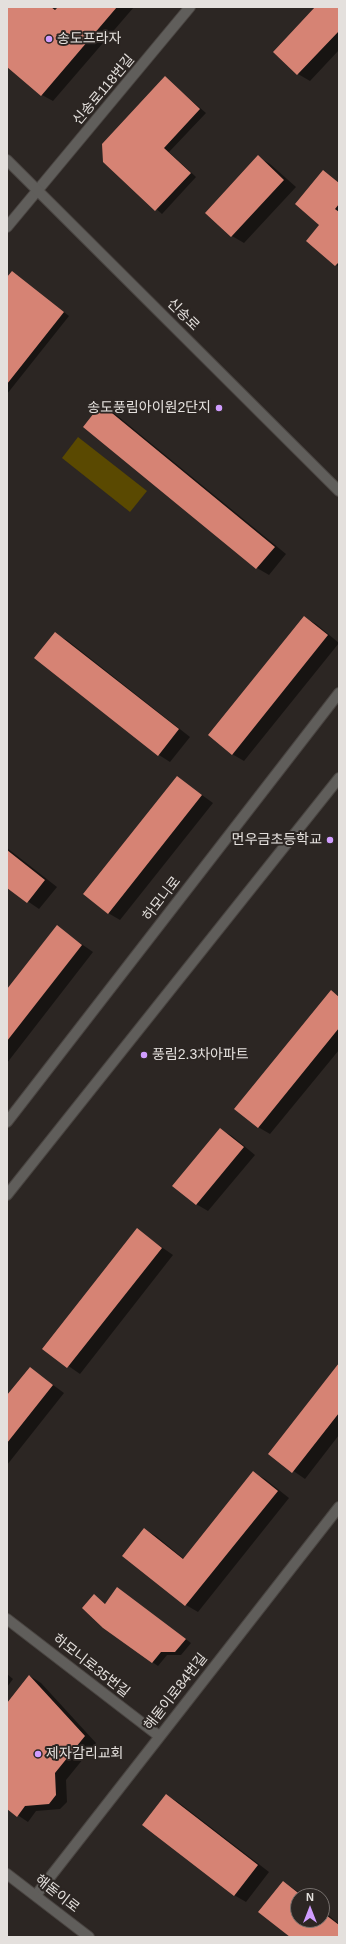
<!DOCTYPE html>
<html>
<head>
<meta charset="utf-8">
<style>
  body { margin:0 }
  #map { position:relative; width:346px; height:1944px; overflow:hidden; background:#2c2623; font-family:Arial,sans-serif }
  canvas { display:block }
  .frame { position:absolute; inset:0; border:8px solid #e4e0dd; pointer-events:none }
  .north { position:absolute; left:290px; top:1888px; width:40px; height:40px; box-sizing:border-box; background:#2c2623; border:1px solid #76706d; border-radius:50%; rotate:0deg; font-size:11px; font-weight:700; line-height:16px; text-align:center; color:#e4e0dd }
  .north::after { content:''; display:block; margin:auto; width:14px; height:18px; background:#d09dff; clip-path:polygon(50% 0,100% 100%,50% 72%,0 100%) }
</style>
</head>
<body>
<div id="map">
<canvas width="346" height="1944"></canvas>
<div class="frame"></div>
<div class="north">N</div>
</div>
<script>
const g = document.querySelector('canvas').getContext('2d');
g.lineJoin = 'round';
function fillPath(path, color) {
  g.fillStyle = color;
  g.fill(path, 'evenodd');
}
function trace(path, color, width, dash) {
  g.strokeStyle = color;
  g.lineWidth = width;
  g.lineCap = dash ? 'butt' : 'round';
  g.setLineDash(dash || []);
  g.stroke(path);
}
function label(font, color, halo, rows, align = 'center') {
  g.font = font + ' Arial,"Noto Sans KR",sans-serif';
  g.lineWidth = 4;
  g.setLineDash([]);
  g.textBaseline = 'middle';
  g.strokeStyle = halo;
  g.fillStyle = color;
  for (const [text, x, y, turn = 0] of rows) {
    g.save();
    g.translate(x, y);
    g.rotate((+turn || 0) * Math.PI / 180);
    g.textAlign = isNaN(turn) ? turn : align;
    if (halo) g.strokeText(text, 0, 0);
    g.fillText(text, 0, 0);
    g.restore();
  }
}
const green = new Path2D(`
  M 78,437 L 147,491 L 130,512 L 62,458 Z`);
const shadow = new Path2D(`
  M 7,7 L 53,7 L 57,10 L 59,7 L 134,7 L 53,101 L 42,95 L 7,65 Z
  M 317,7 L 339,7 L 339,50 L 310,81 L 298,74 Z
  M 165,78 L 206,113 L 169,152 L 196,177 L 162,214 L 104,162 Z
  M 258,157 L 270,164 L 296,187 L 244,243 L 232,236 Z
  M 324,171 L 339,183 L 339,267 L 307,241 L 321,225 Z
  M 18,276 L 69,316 L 7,394 L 7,279 Z
  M 102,406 L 114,413 L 286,554 L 269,575 L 257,568 L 84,427 Z
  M 304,617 L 316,624 L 339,643 L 244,761 L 232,754 Z
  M 55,634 L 67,640 L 190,737 L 170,762 L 159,755 Z
  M 177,777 L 213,803 L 120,920 L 108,913 Z
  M 7,848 L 57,887 L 39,909 L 7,887 Z
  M 57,927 L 93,952 L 7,1063 L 7,991 Z
  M 332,992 L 339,996 L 339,1050 L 270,1134 L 258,1127 Z
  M 220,1129 L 232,1136 L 255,1155 L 208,1211 L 196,1204 Z
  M 137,1230 L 173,1255 L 80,1374 L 44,1349 Z
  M 339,1364 L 339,1435 L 305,1479 L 269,1454 Z
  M 30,1368 L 64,1393 L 7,1465 L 7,1397 Z
  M 253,1472 L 265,1479 L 289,1498 L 198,1612 L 186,1605 L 124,1555 L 144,1529 L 156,1536 L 184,1559 Z
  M 117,1588 L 191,1643 L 181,1655 L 167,1655 L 158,1666 L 103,1628 L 94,1595 L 106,1604 Z
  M 7,1674 L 13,1679 L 7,1687 Z
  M 30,1676 L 41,1683 L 96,1743 L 66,1780 L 67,1802 L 60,1809 L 36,1811 L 28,1822 L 7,1808 L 7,1704 Z
  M 166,1795 L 178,1802 L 269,1872 L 246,1902 L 234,1895 Z
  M 284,1882 L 304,1896 L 298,1896 L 298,1920 L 322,1920 L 322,1910 L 339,1924 L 339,1937 L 291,1937 Z`);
const building = new Path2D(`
  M 7,7 L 51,7 L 55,10 L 58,7 L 117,7 L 41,96 L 7,67 Z
  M 315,7 L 339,7 L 339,31 L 297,75 L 273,52 Z
  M 165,76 L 200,109 L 164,148 L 191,173 L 155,211 L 103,162 L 102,144 Z
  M 258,155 L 284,180 L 231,237 L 205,213 Z
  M 323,170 L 339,183 L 339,204 L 335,209 L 339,212 L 339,262 L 335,266 L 306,241 L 319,225 L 295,204 Z
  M 12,271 L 64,312 L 7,384 L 7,277 Z
  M 101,404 L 275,547 L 256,569 L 83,427 Z
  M 304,616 L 328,635 L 232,755 L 208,735 Z
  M 55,632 L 179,729 L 158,756 L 34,658 Z
  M 177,776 L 202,795 L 108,914 L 83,894 Z
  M 7,850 L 45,880 L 27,903 L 7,888 Z
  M 57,925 L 82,945 L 7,1041 L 7,989 Z
  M 331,990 L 339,997 L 339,1028 L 258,1128 L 234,1109 Z
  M 220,1128 L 244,1147 L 196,1205 L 172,1186 Z
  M 137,1228 L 162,1248 L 67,1368 L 42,1349 Z
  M 339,1363 L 339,1413 L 292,1473 L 268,1454 Z
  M 30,1367 L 53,1385 L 7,1443 L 7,1395 Z
  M 253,1471 L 278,1491 L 185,1606 L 122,1556 L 144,1528 L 183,1559 Z
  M 117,1587 L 186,1639 L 175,1652 L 161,1652 L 152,1663 L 103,1628 L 82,1608 L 94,1594 L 105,1604 Z
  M 29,1675 L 85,1736 L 55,1773 L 56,1795 L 49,1804 L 25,1806 L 17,1817 L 7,1809 L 7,1703 Z
  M 166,1794 L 258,1865 L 234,1896 L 142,1825 Z
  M 283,1881 L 302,1896 L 298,1896 L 298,1920 L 322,1920 L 322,1912 L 339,1925 L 339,1937 L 290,1937 L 258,1912 Z`);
const minor = new Path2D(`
  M 7,227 L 190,7
  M 7,1619 L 159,1736
  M 36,1895 L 339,1507`);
const tertiary = new Path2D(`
  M 7,160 L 339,491
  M 7,1122 L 339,693
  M 7,1195 L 339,778
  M 7,1874 L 89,1937`);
const markers = [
  [49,39,4,"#d09dff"],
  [219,408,4,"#d09dff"],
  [330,840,4,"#d09dff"],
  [144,1055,4,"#d09dff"],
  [38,1754,4,"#d09dff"]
];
const poiNames = [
  ["송도프라자",57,39],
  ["송도풍림아이원2단지",211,408,"right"],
  ["먼우금초등학교",322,840,"right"],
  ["풍림2.3차아파트",152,1055],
  ["제자감리교회",46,1754]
];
const streetNames = [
  ["신송로118번길",104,90,-50],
  ["신송로",183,315,45],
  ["하모니로",162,899,-52],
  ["하모니로35번길",91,1666,38],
  ["해돋이로84번길",176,1692,-52],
  ["해돋이로",57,1894,38]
];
fillPath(green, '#5a4901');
fillPath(shadow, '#0007');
fillPath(building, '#d68374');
trace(minor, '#494441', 12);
trace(tertiary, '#494441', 12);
trace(minor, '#605e5b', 10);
trace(tertiary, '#605e5b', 10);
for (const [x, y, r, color] of markers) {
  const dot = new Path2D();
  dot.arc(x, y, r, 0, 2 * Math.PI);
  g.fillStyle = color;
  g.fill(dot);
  trace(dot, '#2c2623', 1.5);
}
label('14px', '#e4e0dd', '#2c2623', poiNames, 'left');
label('14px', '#e4e0dd', '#2c2623', streetNames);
</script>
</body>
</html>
